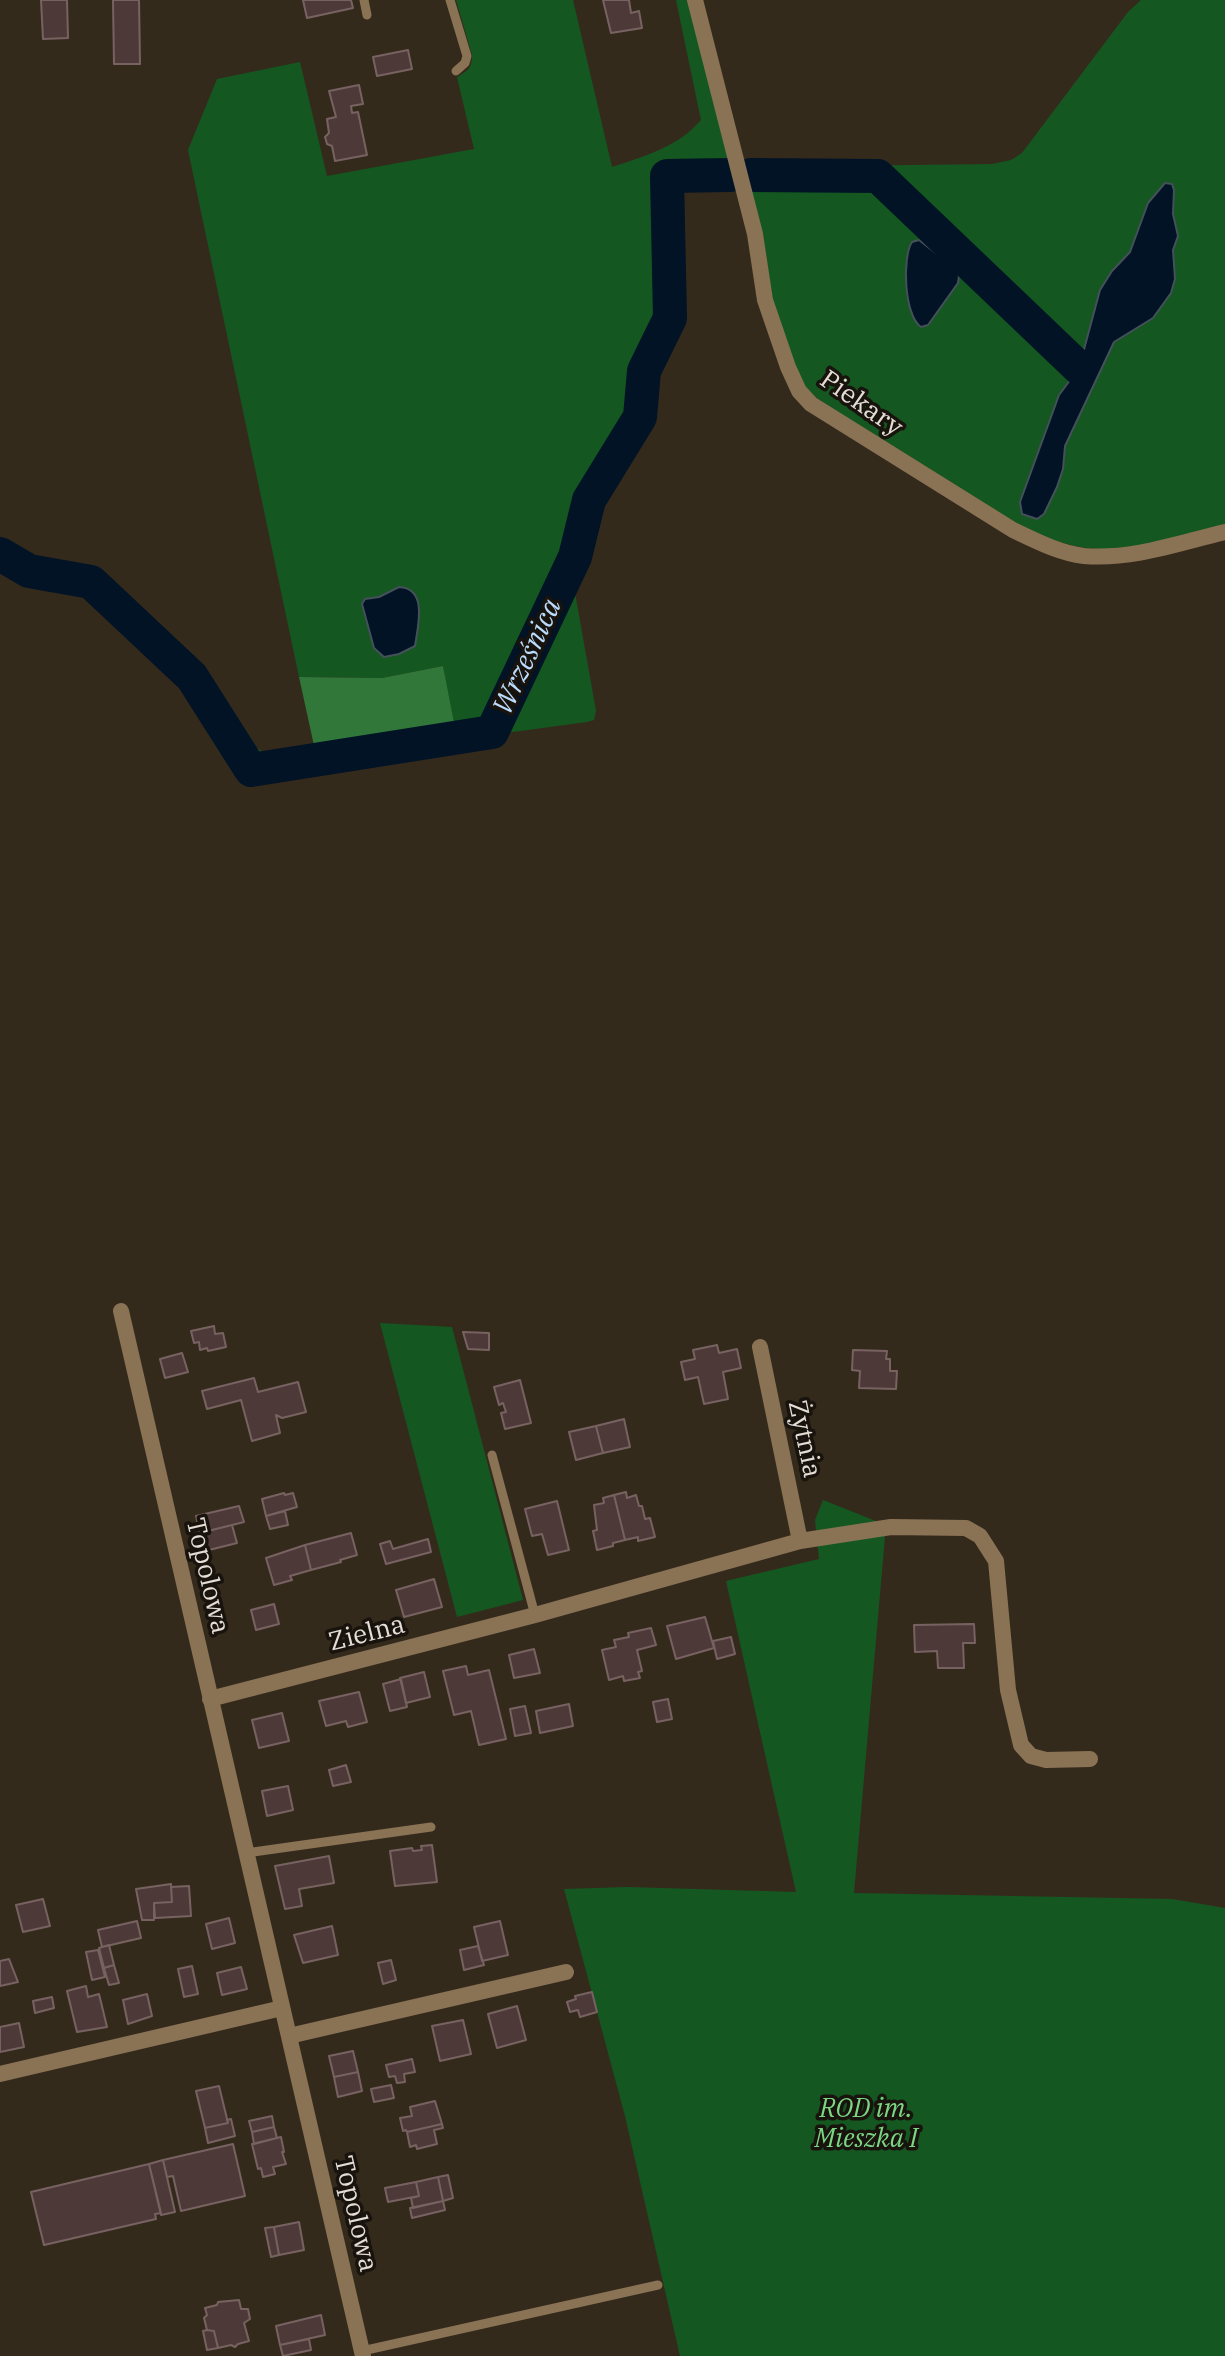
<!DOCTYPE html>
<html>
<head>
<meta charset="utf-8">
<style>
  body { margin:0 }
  canvas { display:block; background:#342a1c }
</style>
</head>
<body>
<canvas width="1225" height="2356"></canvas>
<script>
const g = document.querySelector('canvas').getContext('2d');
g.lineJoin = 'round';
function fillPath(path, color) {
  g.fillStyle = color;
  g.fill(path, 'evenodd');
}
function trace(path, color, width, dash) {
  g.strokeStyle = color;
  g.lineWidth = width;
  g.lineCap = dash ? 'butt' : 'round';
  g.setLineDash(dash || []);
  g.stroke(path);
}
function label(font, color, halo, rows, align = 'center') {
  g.font = font + ' "IBM Plex Serif",serif';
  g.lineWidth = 7;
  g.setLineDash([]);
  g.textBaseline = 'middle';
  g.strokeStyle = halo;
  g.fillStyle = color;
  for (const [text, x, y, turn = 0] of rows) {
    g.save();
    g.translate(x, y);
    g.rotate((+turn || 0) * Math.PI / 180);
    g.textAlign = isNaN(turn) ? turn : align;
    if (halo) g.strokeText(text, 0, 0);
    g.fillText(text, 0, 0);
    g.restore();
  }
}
const green = new Path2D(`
  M 456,0 L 573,0 L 612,167 C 645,156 678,147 701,120 L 676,0 L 687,0 L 735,180 L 673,181 L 671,239 L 674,320 L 648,375 L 645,418 L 605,480 L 603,472 L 585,498 L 571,556 L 560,578 L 572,576 L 596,711 L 594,720 L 587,722 L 498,734 L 251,775 L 188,681 L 87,587 L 26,576 L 0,560 L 0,543 C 4,551 10,558 19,560 C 47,568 75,566 102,579 L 193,660 L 257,748 L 266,754 L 275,756 L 454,728 L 443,666 L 382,678 L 299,677 L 188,150 L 217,79 L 300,62 L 327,176 L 474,149 L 457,77 C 468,71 472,68 472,55 Z
  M 1141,0 L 1225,0 L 1225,524 C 1181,535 1132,554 1087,548 C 1025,540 970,495 918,462 C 882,440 844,418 810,393 L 802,383 L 773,302 L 763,235 L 745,167 L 992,164 L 1011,160 L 1022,153 L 1128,12 Z
  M 380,1323 L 452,1327 L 523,1600 L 457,1617 Z
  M 823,1500 L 886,1525 L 854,1893 L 1172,1899 L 1225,1908 L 1225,2356 L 680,2356 L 625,2116 L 564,1889 L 628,1887 L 796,1892 L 726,1581 L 819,1559 L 815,1520 Z`);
const forest = new Path2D(`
  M 443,666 L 455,728 L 315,750 L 299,677 L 382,678 Z`);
const water = new Path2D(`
  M 1165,183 L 1172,184 L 1174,190 L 1173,214 L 1178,236 L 1173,250 L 1175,279 L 1171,293 L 1153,318 L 1114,342 L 1065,446 L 1063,469 L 1057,487 L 1044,514 L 1037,519 L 1022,514 L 1020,502 L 1059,395 L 1079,368 L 1100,290 L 1112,271 L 1130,252 L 1148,203 Z
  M 919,240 L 956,269 L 959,276 L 958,283 L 928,325 L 921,327 C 904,316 902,257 912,242 Z
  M 399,587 C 428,588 418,626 415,646 L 399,654 L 384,657 L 374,648 L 362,604 L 365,599 L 379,597 Z`);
const river = new Path2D(`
  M 751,175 L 878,176 L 1079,368
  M 0,554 L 29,571 L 91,582 L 192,677 L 251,770 L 492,732 L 575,557 L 589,500 L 640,417 L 644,371 L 670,318 L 667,176 L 731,175`);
const building = new Path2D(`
  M 41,0 L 67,0 L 68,38 L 43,39 Z
  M 113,0 L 139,0 L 140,64 L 114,64 Z
  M 303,0 L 351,0 L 353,8 L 307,18 Z
  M 603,0 L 629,0 L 631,13 L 639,11 L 642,28 L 611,33 Z
  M 408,50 L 412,69 L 377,76 L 373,57 Z
  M 359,85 L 363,104 L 351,106 L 352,113 L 358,112 L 367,155 L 335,161 L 332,146 L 327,144 L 325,137 L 329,133 L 327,119 L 336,117 L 329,91 Z
  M 214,1326 L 215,1334 L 223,1333 L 226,1347 L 208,1351 L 207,1348 L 200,1350 L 199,1342 L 194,1343 L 191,1331 Z
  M 463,1332 L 489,1333 L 489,1350 L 468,1349 Z
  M 717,1345 L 719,1353 L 737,1349 L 741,1368 L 723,1372 L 728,1399 L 704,1404 L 698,1377 L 685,1380 L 681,1362 L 695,1359 L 693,1350 Z
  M 853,1350 L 887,1351 L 886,1359 L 890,1359 L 890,1371 L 897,1371 L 896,1389 L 859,1388 L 860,1371 L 852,1370 Z
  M 182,1353 L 188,1372 L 165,1378 L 160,1359 Z
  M 254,1378 L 258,1392 L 298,1382 L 306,1412 L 282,1418 L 276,1415 L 280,1433 L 252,1441 L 241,1400 L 207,1409 L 202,1391 Z
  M 520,1380 L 531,1423 L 505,1429 L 501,1413 L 506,1412 L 503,1403 L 499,1405 L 494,1387 Z
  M 624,1419 L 630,1447 L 603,1453 L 596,1426 Z
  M 596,1426 L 603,1453 L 576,1460 L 569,1432 Z
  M 626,1492 L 627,1498 L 636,1495 L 639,1506 L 642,1506 L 645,1519 L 650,1518 L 655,1537 L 638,1541 L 638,1537 L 625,1540 L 614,1495 Z
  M 284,1493 L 285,1495 L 293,1493 L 297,1507 L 266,1516 L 262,1499 Z
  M 614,1495 L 625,1540 L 613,1543 L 613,1546 L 597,1550 L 593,1531 L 597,1530 L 594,1505 L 604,1503 L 603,1498 Z
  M 557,1501 L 569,1550 L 548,1555 L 542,1534 L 532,1536 L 525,1509 Z
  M 239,1506 L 244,1522 L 200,1533 L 196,1516 Z
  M 285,1511 L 288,1525 L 270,1529 L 266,1516 Z
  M 232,1525 L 237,1543 L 205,1551 L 200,1533 Z
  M 351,1533 L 357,1555 L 340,1560 L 341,1562 L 311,1570 L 305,1545 Z
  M 428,1539 L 431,1552 L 386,1564 L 380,1544 L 390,1541 L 393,1549 Z
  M 305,1545 L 311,1570 L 290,1576 L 292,1580 L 274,1585 L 266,1558 Z
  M 434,1579 L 442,1607 L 404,1617 L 396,1590 Z
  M 274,1604 L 279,1624 L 256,1630 L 251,1610 Z
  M 705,1617 L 714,1648 L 676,1659 L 667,1626 Z
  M 974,1624 L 975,1643 L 963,1643 L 964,1668 L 938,1668 L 937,1651 L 915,1652 L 914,1625 Z
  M 651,1628 L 656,1645 L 637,1650 L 642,1671 L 638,1672 L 640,1678 L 624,1681 L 623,1676 L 609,1680 L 602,1650 L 616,1647 L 614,1640 L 629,1637 L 628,1633 Z
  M 731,1637 L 735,1654 L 717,1659 L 713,1641 Z
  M 534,1649 L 540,1673 L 514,1678 L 509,1655 Z
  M 466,1666 L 468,1675 L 489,1670 L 506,1739 L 479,1745 L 471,1711 L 454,1715 L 443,1671 Z
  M 424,1672 L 430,1697 L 406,1703 L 400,1678 Z
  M 401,1679 L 407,1707 L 390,1711 L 383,1684 Z
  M 359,1692 L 367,1722 L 348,1727 L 346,1721 L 326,1726 L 319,1701 Z
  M 668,1699 L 672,1719 L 657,1722 L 653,1702 Z
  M 569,1704 L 573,1726 L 540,1733 L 536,1711 Z
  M 525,1706 L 531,1733 L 515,1736 L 510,1709 Z
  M 282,1713 L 289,1741 L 259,1748 L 252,1720 Z
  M 346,1765 L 351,1782 L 333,1786 L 329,1770 Z
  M 288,1786 L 293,1810 L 267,1816 L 262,1791 Z
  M 432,1845 L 437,1882 L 395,1886 L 390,1851 L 412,1848 L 413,1851 L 422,1850 L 421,1846 Z
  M 329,1856 L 334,1883 L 299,1889 L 302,1906 L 285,1909 L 275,1866 Z
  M 171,1884 L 172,1902 L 154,1903 L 154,1920 L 142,1920 L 136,1889 Z
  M 189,1886 L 191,1916 L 155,1918 L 154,1903 L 172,1902 L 171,1887 Z
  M 43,1899 L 50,1926 L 23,1932 L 16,1905 Z
  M 229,1918 L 235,1943 L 212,1949 L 206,1924 Z
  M 137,1921 L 141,1938 L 102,1947 L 98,1930 Z
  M 500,1921 L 508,1955 L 482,1961 L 474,1927 Z
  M 332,1926 L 338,1955 L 303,1963 L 294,1935 Z
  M 109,1945 L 114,1965 L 104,1968 L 99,1948 Z
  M 478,1946 L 484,1965 L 464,1970 L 460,1950 Z
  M 98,1950 L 105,1977 L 92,1980 L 86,1952 Z
  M 9,1959 L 18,1982 L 0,1986 L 0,1961 Z
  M 391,1960 L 396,1980 L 383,1984 L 378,1963 Z
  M 114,1965 L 119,1983 L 109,1985 L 104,1968 Z
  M 192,1966 L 198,1994 L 184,1997 L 178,1969 Z
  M 241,1967 L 247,1989 L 222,1995 L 217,1973 Z
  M 86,1986 L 88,1997 L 99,1994 L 107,2027 L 77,2032 L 67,1991 Z
  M 592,1992 L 597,2012 L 580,2017 L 578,2010 L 570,2012 L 567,2002 L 576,1999 L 575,1996 Z
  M 147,1994 L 152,2016 L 128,2024 L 123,2000 Z
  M 52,1997 L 54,2008 L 35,2013 L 33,2001 Z
  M 517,2006 L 526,2040 L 497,2048 L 488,2014 Z
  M 463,2020 L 471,2054 L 440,2061 L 432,2026 Z
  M 19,2023 L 24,2047 L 0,2052 L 0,2027 Z
  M 353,2051 L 358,2072 L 334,2077 L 329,2056 Z
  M 412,2059 L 415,2072 L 404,2074 L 405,2082 L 397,2083 L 395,2076 L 389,2077 L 386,2065 Z
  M 358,2072 L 362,2091 L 338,2097 L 334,2077 Z
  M 391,2085 L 394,2098 L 374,2102 L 371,2089 Z
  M 219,2086 L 228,2123 L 205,2128 L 196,2091 Z
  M 435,2101 L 442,2124 L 407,2132 L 406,2130 L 403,2131 L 400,2118 L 412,2116 L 410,2107 Z
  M 272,2116 L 274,2127 L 252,2132 L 249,2121 Z
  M 231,2119 L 235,2136 L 208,2143 L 205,2128 L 228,2123 L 227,2120 Z
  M 442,2124 L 443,2128 L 434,2130 L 437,2144 L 417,2149 L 416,2145 L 410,2147 L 407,2132 Z
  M 274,2127 L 277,2138 L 254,2144 L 252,2132 Z
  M 281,2137 L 284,2152 L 282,2152 L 286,2164 L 273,2167 L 275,2174 L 263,2177 L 261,2168 L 258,2169 L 252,2144 Z
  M 233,2144 L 245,2196 L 181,2211 L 173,2176 L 167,2177 L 163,2160 Z
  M 163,2160 L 175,2212 L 161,2215 L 149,2164 Z
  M 149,2164 L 161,2213 L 155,2214 L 156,2219 L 44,2245 L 31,2192 Z
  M 448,2175 L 453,2198 L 443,2201 L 438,2177 Z
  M 438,2177 L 443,2201 L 413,2208 L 411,2198 L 419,2196 L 416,2182 Z
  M 416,2182 L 419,2196 L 388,2202 L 385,2188 Z
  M 443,2201 L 445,2210 L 412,2218 L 410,2208 Z
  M 299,2222 L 304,2250 L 279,2255 L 274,2227 Z
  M 274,2227 L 279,2255 L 271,2257 L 265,2228 Z
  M 239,2300 L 241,2309 L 248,2309 L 250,2319 L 244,2323 L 249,2341 L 238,2344 L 235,2347 L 231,2345 L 218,2348 L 214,2331 L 207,2330 L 204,2318 L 207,2315 L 205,2308 L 217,2305 L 218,2302 Z
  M 321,2315 L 325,2335 L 280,2345 L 276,2326 Z
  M 207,2330 L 214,2331 L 218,2348 L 207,2350 L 203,2331 Z
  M 309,2339 L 311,2350 L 283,2356 L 280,2345 Z`);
const service = new Path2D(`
  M 364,0 L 367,15
  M 450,0 L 467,56 L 465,63 L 456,71
  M 492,1455 L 535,1615
  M 246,1853 L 431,1827
  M 362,2351 L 658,2285`);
const minor = new Path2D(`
  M 695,0 L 755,234 L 765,300 L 788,367 L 799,391 L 811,404 L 1013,530 C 1036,541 1059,553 1084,556 C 1132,560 1179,543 1225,532
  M 121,1311 L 363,2356
  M 760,1347 L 800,1541
  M 210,1699 L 535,1615 L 800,1541 L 891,1527 L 966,1528 L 980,1536 L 996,1561 L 1008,1690 L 1021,1745 L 1031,1756 L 1046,1760 L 1090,1759
  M 289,2036 L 566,1972
  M 0,2074 L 282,2008`);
const streetNames = [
  ["Piekary",861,404,35],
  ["Żytnia",804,1439,78],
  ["Topolowa",207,1576,77],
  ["Zielna",367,1634,-14],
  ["Topolowa",355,2214,77]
];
const parkNames = [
  ["ROD im.",866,2109],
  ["Mieszka I",866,2139]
];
const waterNames = [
  ["Wrześnica",528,657,-65]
];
fillPath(green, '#145720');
fillPath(forest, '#32773a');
fillPath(water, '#011325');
trace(water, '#45505a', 2);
trace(river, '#011325', 34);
fillPath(building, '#4c3938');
trace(building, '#776261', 2);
trace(service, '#8a7255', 9);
trace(minor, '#8a7255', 16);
label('26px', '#e5ded6', '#18130d', streetNames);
label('italic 26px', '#7cd784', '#18130d', parkNames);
label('italic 28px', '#badbfc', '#18130d', waterNames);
</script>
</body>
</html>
